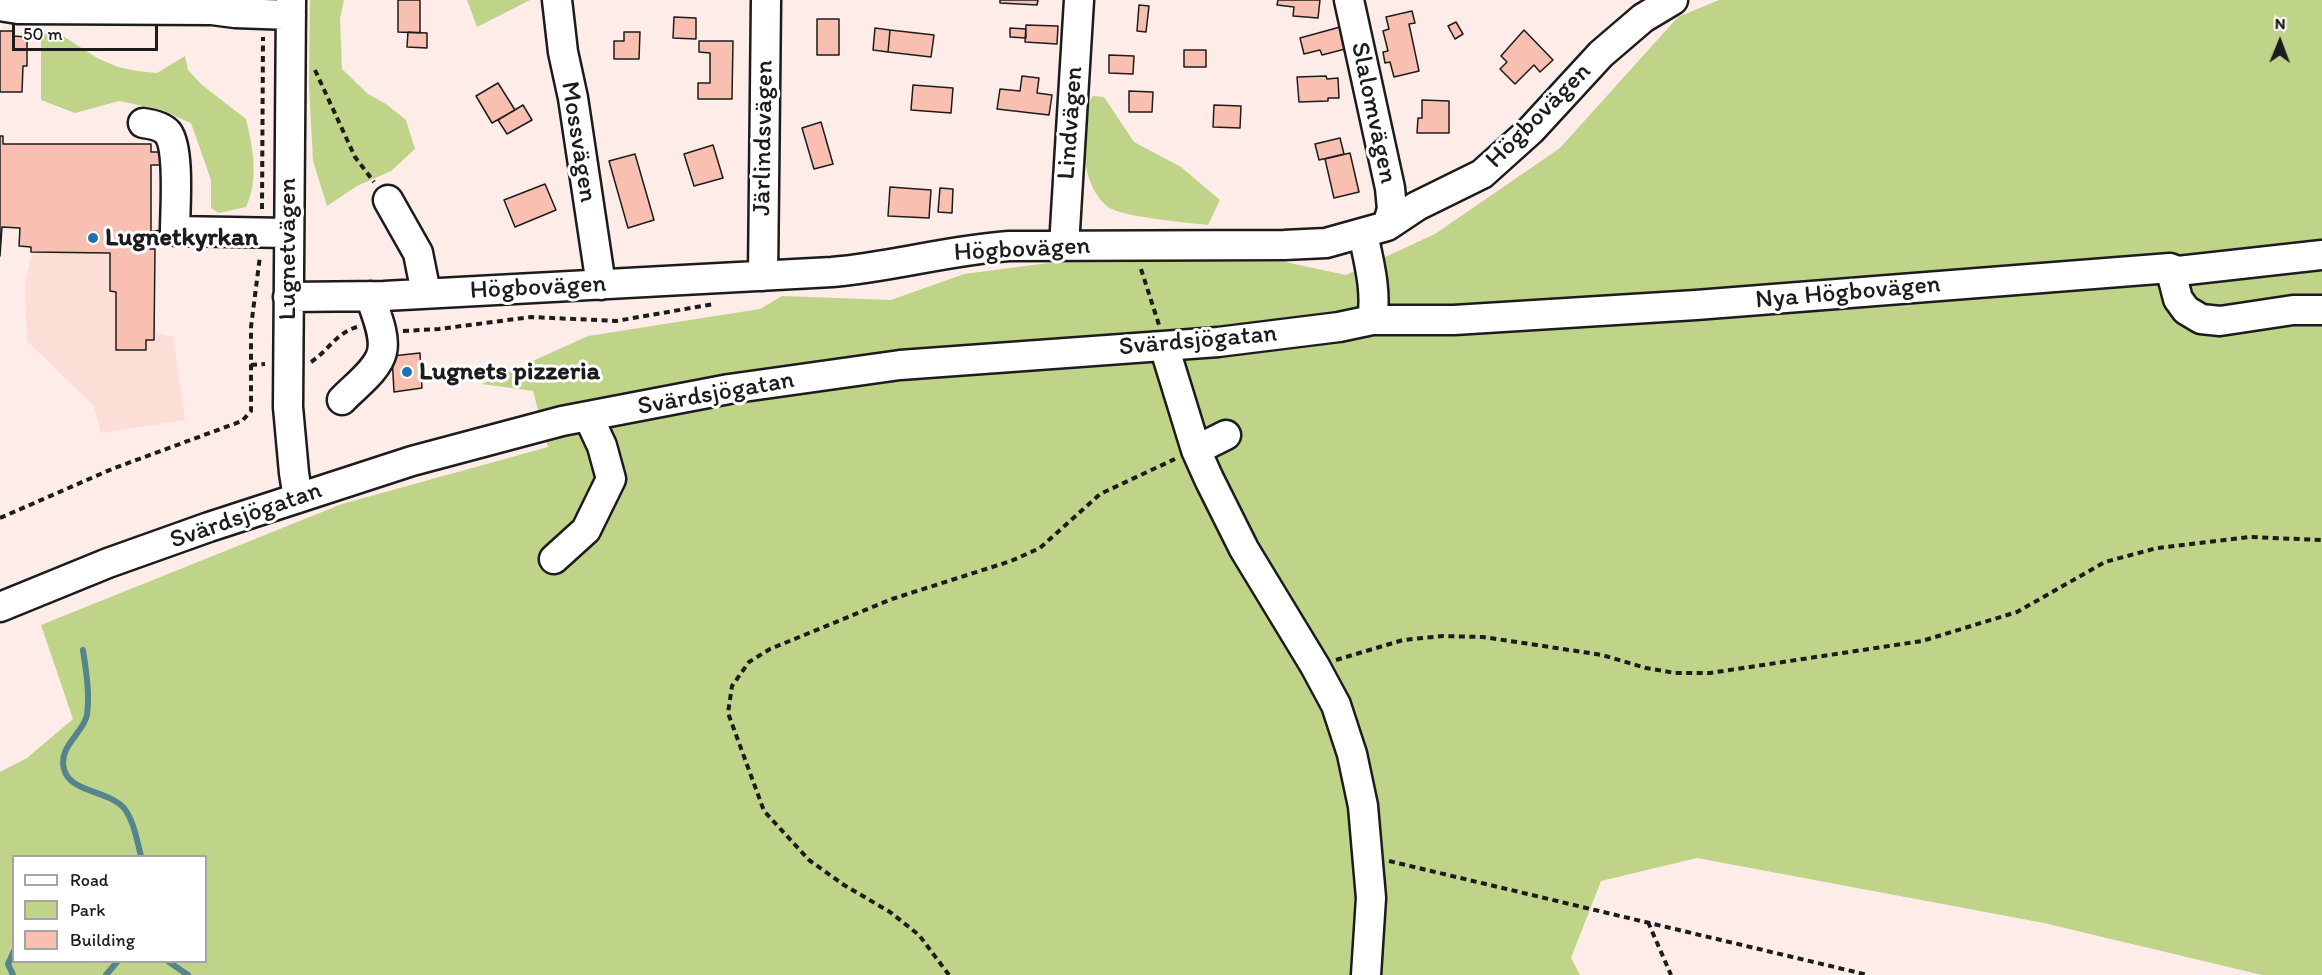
<!DOCTYPE html>
<html>
<head>
<meta charset="utf-8">
<style>
  body { margin:0 }
  #map { position:relative; width:2322px; height:975px; overflow:hidden; background:#fdece7; font-family:Itim,sans-serif }
  canvas { display:block }
  .legend { position:absolute; left:12px; top:855px; width:195px; height:108px; box-sizing:border-box; background:#fff; border:2px solid #a4a4a4; margin:0; padding:8px 10px; list-style:none; font-size:18px; color:#1c1c1c }
  .legend li { display:flex; align-items:center; gap:12px; height:30px }
  .legend b { width:30px; border:2px solid #a4a4a4 }
  .north { position:absolute; left:2250px; top:12px; width:60px; height:60px; -webkit-text-stroke:4px #fff; paint-order:stroke; rotate:1deg; font-size:16px; font-weight:700; line-height:24px; text-align:center; color:#1c1c1c }
  .north::after { content:''; display:block; margin:auto; width:21px; height:27px; background:#1c1c1c; clip-path:polygon(50% 0,100% 100%,50% 72%,0 100%) }
  .scale { position:absolute; left:12px; top:24px; width:146px; height:27px; box-sizing:border-box; border:3px solid #1c1c1c; border-top:0; padding-left:8px; font-size:18px; line-height:21px; white-space:nowrap; color:#1c1c1c; -webkit-text-stroke:4px #fff; paint-order:stroke }
</style>
</head>
<body>
<div id="map">
<canvas width="2322" height="975"></canvas>
<ul class="legend">
<li><b style="height:8px;background:#fff"></b>Road</li>
<li><b style="height:16px;background:#bfd389"></b>Park</li>
<li><b style="height:16px;background:#f9bfb0"></b>Building</li>
</ul>
<div class="north">N</div>
<div class="scale">50 m</div>
</div>
<script>
const g = document.querySelector('canvas').getContext('2d');
g.lineJoin = 'round';
function fillPath(path, color) {
  g.fillStyle = color;
  g.fill(path, 'evenodd');
}
function trace(path, color, width, dash) {
  g.strokeStyle = color;
  g.lineWidth = width;
  g.lineCap = dash ? 'butt' : 'round';
  g.setLineDash(dash || []);
  g.stroke(path);
}
function label(font, color, halo, rows, align = 'center') {
  g.font = font + ' Itim,sans-serif';
  g.lineWidth = 6;
  g.setLineDash([]);
  g.textBaseline = 'middle';
  g.strokeStyle = halo;
  g.fillStyle = color;
  for (const [text, x, y, turn = 0] of rows) {
    g.save();
    g.translate(x, y);
    g.rotate((+turn || 0) * Math.PI / 180);
    g.textAlign = isNaN(turn) ? turn : align;
    if (halo) g.strokeText(text, 0, 0);
    g.fillText(text, 0, 0);
    g.restore();
  }
}
const built = new Path2D(`
  M 144,250 L 157,334 L 173,337 L 185,420 L 101,433 L 94,406 L 27,341 L 25,282 L 33,251 Z`);
const green = new Path2D(`
  M 310,0 L 344,0 L 340,19 L 342,69 L 368,94 L 386,104 L 406,120 L 415,149 L 391,171 L 357,186 L 327,206 L 313,161 L 309,85 Z
  M 467,0 L 530,0 L 477,27 Z
  M 1719,0 L 2322,0 L 2322,975 L 2262,975 L 2044,923 L 1697,858 L 1601,881 L 1571,958 L 1580,975 L 0,975 L 0,772 L 27,758 L 73,719 L 41,625 L 342,504 L 548,447 L 533,391 L 482,384 L 588,336 L 760,309 L 782,296 L 891,300 L 964,274 L 1064,261 L 1285,262 L 1346,275 L 1435,234 L 1560,148 L 1678,17 ZM 14,856 L 206,856 L 206,962 L 14,962 Z
  M 41,33 L 63,36 L 97,58 L 118,67 L 137,71 L 157,73 L 185,56 L 188,70 L 202,85 L 246,119 C 253,148 259,179 246,207 L 219,213 L 211,208 L 211,180 L 191,123 L 158,109 L 119,101 L 75,113 L 41,100 Z
  M 1093,96 L 1104,97 L 1134,142 L 1181,167 L 1220,200 L 1208,225 C 1190,223 1121,217 1108,207 C 1089,192 1083,164 1085,140 C 1087,125 1084,108 1093,96 Z`);
const stream = new Path2D(`
  M 83,650 C 86,671 90,693 87,715 C 83,734 58,746 64,769 C 70,793 108,790 124,808 C 134,821 137,841 141,856
  M 169,962 L 188,975
  M 13,975 L 8,964 L 14,951
  M 106,975 L 117,962`);
const building = new Path2D(`
  M 398,0 L 420,0 L 420,33 L 398,32 Z
  M 1000,0 L 1038,0 L 1037,5 L 1000,3 Z
  M 1278,0 L 1320,0 L 1318,18 L 1293,16 L 1294,7 L 1277,5 Z
  M 1139,5 L 1149,6 L 1146,32 L 1137,31 Z
  M 1412,11 L 1415,23 L 1409,24 L 1419,71 L 1394,77 L 1390,62 L 1385,63 L 1383,52 L 1388,51 L 1383,31 L 1389,29 L 1386,17 Z
  M 674,17 L 696,18 L 696,39 L 673,38 Z
  M 817,19 L 839,19 L 839,55 L 817,55 Z
  M 1456,22 L 1463,34 L 1455,39 L 1448,26 Z
  M 1026,25 L 1058,26 L 1057,44 L 1025,42 Z
  M 1340,27 L 1345,49 L 1322,55 L 1320,50 L 1304,54 L 1300,38 Z
  M 875,28 L 890,30 L 888,52 L 873,50 Z
  M 1010,28 L 1026,29 L 1026,38 L 1010,37 Z
  M 890,30 L 934,35 L 931,57 L 888,52 Z
  M 1524,30 L 1553,60 L 1540,72 L 1534,65 L 1515,84 L 1500,69 L 1507,62 L 1501,56 Z
  M 0,31 L 13,31 L 13,36 L 27,37 L 27,66 L 23,66 L 22,92 L 0,92 Z
  M 408,32 L 427,33 L 427,48 L 407,47 Z
  M 624,32 L 640,32 L 639,59 L 614,59 L 614,41 L 624,41 Z
  M 699,41 L 733,41 L 732,99 L 698,99 L 698,83 L 710,83 L 710,53 L 699,52 Z
  M 1184,50 L 1206,50 L 1206,67 L 1184,67 Z
  M 1109,55 L 1134,56 L 1133,74 L 1109,73 Z
  M 1022,76 L 1039,78 L 1037,93 L 1052,95 L 1049,115 L 997,109 L 1000,89 L 1020,91 Z
  M 1326,76 L 1327,79 L 1338,78 L 1339,98 L 1328,98 L 1328,101 L 1299,102 L 1297,77 Z
  M 498,83 L 515,110 L 492,123 L 476,96 Z
  M 913,85 L 953,88 L 951,113 L 911,110 Z
  M 1129,91 L 1153,92 L 1152,112 L 1129,112 Z
  M 1422,100 L 1449,101 L 1449,133 L 1417,133 L 1418,118 L 1422,118 Z
  M 523,105 L 532,120 L 507,134 L 498,120 Z
  M 1214,105 L 1241,106 L 1240,128 L 1213,127 Z
  M 821,122 L 833,164 L 814,169 L 802,128 Z
  M 0,136 L 3,136 L 3,144 L 151,144 L 151,152 L 160,152 L 160,157 L 164,157 L 164,165 L 151,165 L 151,231 L 167,230 L 167,245 L 150,245 L 150,249 L 155,249 L 154,340 L 146,340 L 146,350 L 116,350 L 116,292 L 110,291 L 110,253 L 31,252 L 31,247 L 19,246 L 20,228 L 2,227 L 0,256 Z
  M 1340,138 L 1344,154 L 1319,160 L 1315,144 Z
  M 713,145 L 723,178 L 694,186 L 684,154 Z
  M 1350,153 L 1359,192 L 1334,198 L 1325,159 Z
  M 635,154 L 654,220 L 628,228 L 609,161 Z
  M 545,184 L 556,210 L 515,227 L 504,200 Z
  M 890,187 L 931,190 L 929,218 L 888,216 Z
  M 940,188 L 953,189 L 952,213 L 938,212 Z
  M 420,353 L 422,388 L 394,392 L 392,356 Z`);
const path = new Path2D(`
  M 315,70 L 355,157 L 374,182
  M 262,209 L 263,37
  M 1141,269 L 1159,325
  M 403,331 L 439,329 L 531,317 L 616,321 L 714,304
  M 311,362 C 328,351 336,333 357,327
  M 251,365 L 265,364
  M 0,518 L 112,469 L 242,421 L 251,411 L 251,327 L 260,256
  M 1336,660 L 1403,640 L 1443,636 L 1483,637 L 1537,645 L 1602,655 L 1646,668 L 1675,673 L 1710,673 L 1922,641 L 2017,612 L 2105,562 L 2157,548 L 2249,537 L 2322,540
  M 1389,861 L 1868,975
  M 1648,922 L 1671,975
  M 949,975 L 919,935 L 890,912 L 844,885 L 809,860 L 764,811 L 728,713 L 732,686 L 749,662 L 770,649 L 892,599 L 1011,561 L 1040,548 L 1100,494 L 1175,459`);
const minor = new Path2D(`
  M 291,0 L 288,407 L 294,473 L 298,498
  M 557,0 L 563,52 L 573,98 L 601,285
  M 1349,0 L 1390,188 L 1392,209 L 1387,226
  M 0,6 L 18,9 L 212,10 L 235,13 L 291,15
  M 143,123 C 151,124 162,126 168,133 C 180,150 175,209 175,231 L 288,233
  M 388,200 L 418,253 L 426,293
  M 1363,234 C 1369,262 1377,292 1372,320
  M 1064,246 L 1079,0
  M 2170,268 L 2178,299 L 2186,310 L 2201,319 L 2220,321 L 2293,310 L 2322,310
  M 763,276 L 766,0
  M 288,297 L 384,296 L 832,272 C 892,267 949,250 1009,246 L 1284,245 L 1326,243 L 1387,226 L 1417,206 L 1482,174 L 1531,130 L 1601,54 L 1643,18 L 1673,0
  M 1164,346 L 1196,450 L 1209,479 L 1244,549 L 1315,666 L 1336,705 L 1352,754 L 1363,806 L 1371,898 L 1366,975
  M 342,400 C 354,387 378,370 382,352 C 386,335 375,312 370,296
  M 1196,450 L 1226,435
  M 554,559 L 586,530 L 611,479 L 602,446 L 588,416
  M 0,607 L 108,563 L 209,527 L 412,461 L 562,421 L 729,389 L 900,365 L 1218,342 L 1339,327 L 1372,320 L 1454,320 L 1696,305 L 2170,268 L 2178,271 L 2322,255`);
const markers = [
  [93,238,6,"#1f6fb2"],
  [407,372,6,"#1f6fb2"]
];
const streetNames = [
  ["Slalomvägen",1373,113,78],
  ["Högbovägen",1539,116,-45],
  ["Lindvägen",1071,123,-86],
  ["Järlindsvägen",764,138,-89],
  ["Mossvägen",578,142,81],
  ["Lugnetvägen",288,249,-90],
  ["Högbovägen",1022,250,-3],
  ["Högbovägen",538,288,-3],
  ["Nya Högbovägen",1848,293,-5],
  ["Svärdsjögatan",1198,341,-5],
  ["Svärdsjögatan",716,394,-10],
  ["Svärdsjögatan",246,516,-19]
];
const poiNames = [
  ["Lugnetkyrkan",105,238],
  ["Lugnets pizzeria",419,372]
];
fillPath(built, '#fcded6');
fillPath(green, '#bfd389');
trace(stream, '#55858c', 6);
fillPath(building, '#f9bfb0');
trace(building, '#1c1c1c', 1.5);
trace(minor, '#1c1c1c', 33);
trace(path, '#1c1c1c', 4, [6, 4.5]);
trace(minor, '#fff', 28);
for (const [x, y, r, color] of markers) {
  const dot = new Path2D();
  dot.arc(x, y, r, 0, 2 * Math.PI);
  g.fillStyle = color;
  g.fill(dot);
  trace(dot, '#fff', 2);
}
label('26px', '#1c1c1c', '#fff', streetNames);
label('bold 26px', '#1c1c1c', '#fff', poiNames, 'left');
</script>
</body>
</html>
